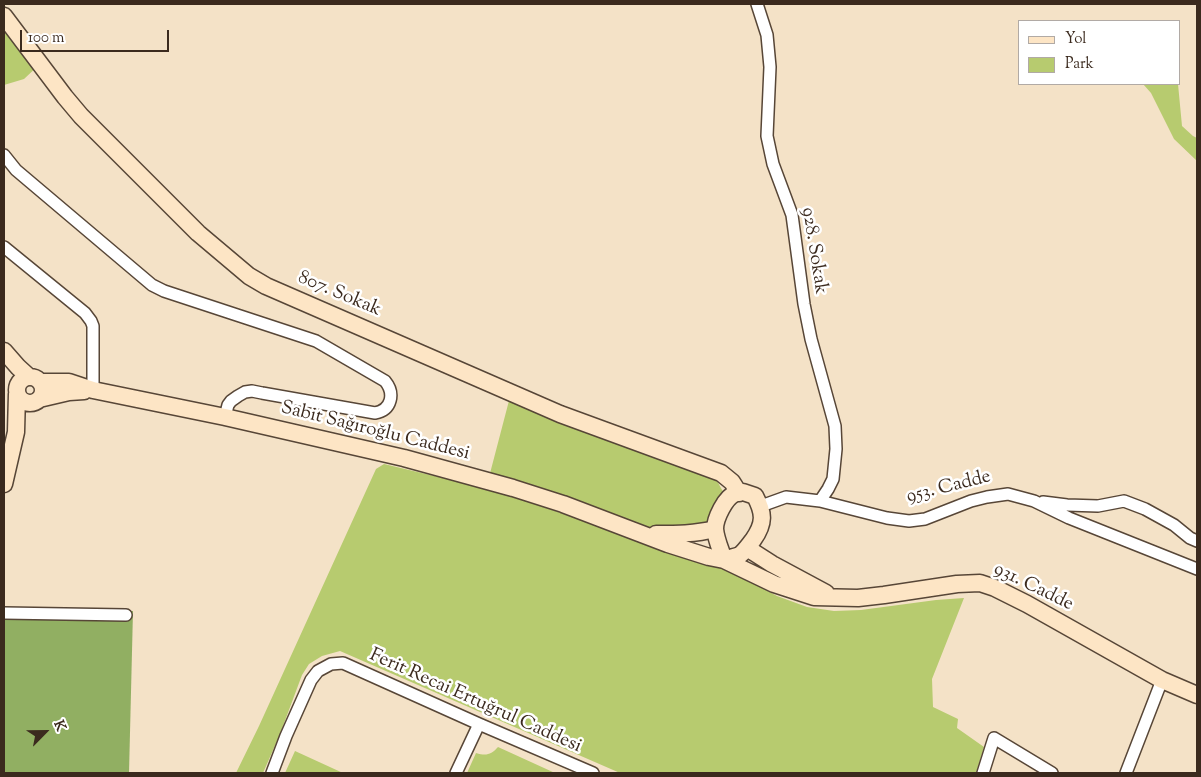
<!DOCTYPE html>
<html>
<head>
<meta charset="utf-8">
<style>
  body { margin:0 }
  #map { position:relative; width:1201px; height:777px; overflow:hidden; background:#f4e2c7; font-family:"Sorts Mill Goudy",serif }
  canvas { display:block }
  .frame { position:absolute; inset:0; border:5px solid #3b2a1e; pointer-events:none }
  .legend { position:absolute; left:1018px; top:20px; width:162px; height:65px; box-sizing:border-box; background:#fff; border:1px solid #b1aaa5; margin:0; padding:6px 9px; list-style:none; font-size:15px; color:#3b2a1e }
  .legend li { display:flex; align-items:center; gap:10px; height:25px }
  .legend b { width:25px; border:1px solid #b1aaa5 }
  .north { position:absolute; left:20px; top:707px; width:50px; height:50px; -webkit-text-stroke:4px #fff; paint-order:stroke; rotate:67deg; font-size:14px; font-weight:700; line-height:20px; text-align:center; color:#3b2a1e }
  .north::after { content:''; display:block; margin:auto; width:18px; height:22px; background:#3b2a1e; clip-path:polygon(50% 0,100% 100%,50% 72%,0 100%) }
  .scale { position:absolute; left:20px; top:30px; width:149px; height:22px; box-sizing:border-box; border:2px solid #3b2a1e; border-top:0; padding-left:6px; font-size:15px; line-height:18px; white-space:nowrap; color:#3b2a1e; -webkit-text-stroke:4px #fff; paint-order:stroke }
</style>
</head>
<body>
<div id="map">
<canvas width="1201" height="777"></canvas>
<div class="frame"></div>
<ul class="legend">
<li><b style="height:6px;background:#fde5c5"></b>Yol</li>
<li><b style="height:14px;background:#b7cb6f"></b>Park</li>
</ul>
<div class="north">K</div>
<div class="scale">100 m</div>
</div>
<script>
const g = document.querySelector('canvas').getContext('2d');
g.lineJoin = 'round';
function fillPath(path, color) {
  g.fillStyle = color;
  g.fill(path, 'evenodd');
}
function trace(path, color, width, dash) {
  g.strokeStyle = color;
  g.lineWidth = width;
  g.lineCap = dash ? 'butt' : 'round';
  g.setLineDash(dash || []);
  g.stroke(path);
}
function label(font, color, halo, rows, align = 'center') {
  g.font = font + ' "Sorts Mill Goudy",serif';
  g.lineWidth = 5;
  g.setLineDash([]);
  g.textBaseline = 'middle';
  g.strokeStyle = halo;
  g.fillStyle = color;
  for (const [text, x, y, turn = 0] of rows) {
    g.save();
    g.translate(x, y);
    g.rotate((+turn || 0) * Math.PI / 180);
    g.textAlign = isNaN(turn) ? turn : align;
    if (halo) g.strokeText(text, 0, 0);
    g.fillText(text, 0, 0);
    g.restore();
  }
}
const green = new Path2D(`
  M 4,17 L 40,64 L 24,79 L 4,85 Z
  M 1143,84 L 1178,84 L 1182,126 L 1193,136 L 1197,138 L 1197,161 L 1174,139 L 1151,93 Z
  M 511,393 L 716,479 L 727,499 L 715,529 L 641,534 L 488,481 Z
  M 384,464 L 493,490 L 567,515 L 645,543 L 724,568 L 777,596 L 807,607 L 834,611 L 861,610 L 936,600 L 964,598 L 932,679 L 933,707 L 958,719 L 957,728 L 984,747 L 976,773 L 620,773 L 340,651 L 322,656 L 309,664 L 302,675 L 280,734 L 263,773 L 236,773 L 259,726 L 376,469 Z
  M 498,747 L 555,773 L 467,773 L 476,753 C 486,756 491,755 498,747 Z
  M 295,751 L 343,773 L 285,773 Z`);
const forest = new Path2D(`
  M 133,611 L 129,773 L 4,773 L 4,612 Z`);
const street = new Path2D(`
  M 757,4 L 767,35 L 770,67 L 767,136 L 773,164 L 792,215 L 804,304 L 811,339 L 835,426 L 836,449 L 833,479 L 828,489 L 820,501
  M 4,155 L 16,170 L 29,181 L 152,285 L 164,291 L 316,341 L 385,381 C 395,393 392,410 375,413 L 262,393 L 252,391 L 245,392 L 238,396 L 231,401 L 228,405 L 225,417
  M 4,247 L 85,313 L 91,321 L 93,326 L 93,390
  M 1043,502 L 1067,505 L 1098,506 L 1124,501 L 1145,509 L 1174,525 L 1190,538 L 1197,541
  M 761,506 L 786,497 L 820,501 L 887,518 L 909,521 L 925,519 L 971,501 L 987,497 L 1008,494 L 1034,501 L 1069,518 L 1197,569
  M 4,613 L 126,615
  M 272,773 L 286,736 L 311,680 L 318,671 L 331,664 L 343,663 L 479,724 L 593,773
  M 456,773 L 479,724
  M 983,773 L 994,738 L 1052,773
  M 1126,773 L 1162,680`);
const secondary = new Path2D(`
  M 4,16 L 65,97 L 81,116 L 198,233 L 249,276 L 266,286 L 560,414 L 721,473 L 732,482 L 739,493
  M 4,351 L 18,367 L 29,377
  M17 390a13 13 0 1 1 26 0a13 13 0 1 1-26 0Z
  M 40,382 L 69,382 L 93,390 L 225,417 L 404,458 L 513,488 L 563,504 L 668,544 L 709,557 L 724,560 L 774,584 L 814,597 L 858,598 L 884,595 L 957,584 L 980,583 L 995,588 L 1027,604 L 1162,680 L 1197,695
  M 39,399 L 69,392 L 84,391
  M 4,484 L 16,432 L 17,394
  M 743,492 L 755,496 C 764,513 765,523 753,540 C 749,545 745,551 740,555 C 735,557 729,558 724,560 C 721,550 716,540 715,529 C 715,519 725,497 736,493 C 738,492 741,492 743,492 Z
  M 656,534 C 676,534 695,534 715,529
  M 747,548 L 772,564 L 826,593`);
const streetNames = [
  ["928. Sokak",813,251,81],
  ["807. Sokak",339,295,23],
  ["Sabit Sağıroğlu Caddesi",375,432,14],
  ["953. Cadde",949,488,-14],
  ["931. Cadde",1033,588,26],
  ["Ferit Recai Ertuğrul Caddesi",475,702,24]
];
fillPath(green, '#b7cb6f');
fillPath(forest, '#91af62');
trace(street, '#574637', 14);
trace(secondary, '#574637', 19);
trace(street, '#fff', 11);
trace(secondary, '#fde5c5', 16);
label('19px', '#3b2a1e', '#fff', streetNames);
</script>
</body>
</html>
